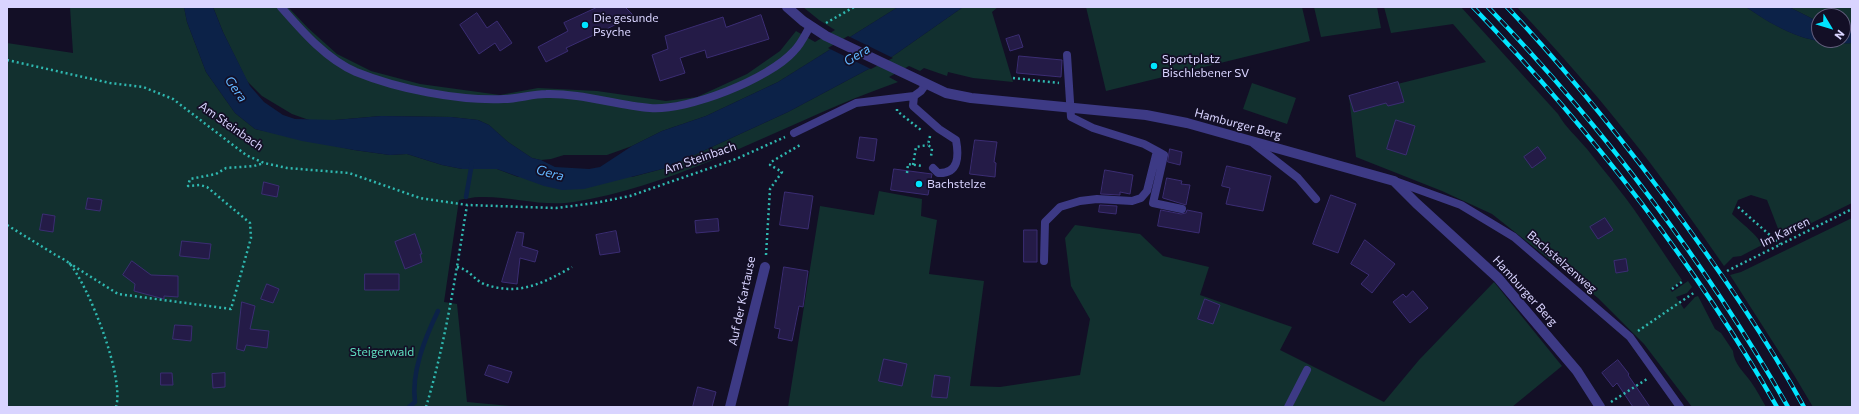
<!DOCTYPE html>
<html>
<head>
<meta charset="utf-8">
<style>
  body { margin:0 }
  #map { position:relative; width:1859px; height:414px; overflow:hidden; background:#130f26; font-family:Commissioner,sans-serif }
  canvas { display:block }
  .frame { position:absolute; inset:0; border:8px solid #d9d4ff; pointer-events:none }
  .north { position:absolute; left:1811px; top:8px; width:40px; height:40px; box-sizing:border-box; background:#130f26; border:1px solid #625e7d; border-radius:50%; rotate:128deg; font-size:11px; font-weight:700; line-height:16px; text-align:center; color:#d9d4ff }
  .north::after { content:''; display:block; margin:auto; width:14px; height:18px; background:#00e5ff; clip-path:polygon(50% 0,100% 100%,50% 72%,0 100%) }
</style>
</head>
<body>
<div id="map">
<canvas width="1859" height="414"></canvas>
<div class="frame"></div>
<div class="north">N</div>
</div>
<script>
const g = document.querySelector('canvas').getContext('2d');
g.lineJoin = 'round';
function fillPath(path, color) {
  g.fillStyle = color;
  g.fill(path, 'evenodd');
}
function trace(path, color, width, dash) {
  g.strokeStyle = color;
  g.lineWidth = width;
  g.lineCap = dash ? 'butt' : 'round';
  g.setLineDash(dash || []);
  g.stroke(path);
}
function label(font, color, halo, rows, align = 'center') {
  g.font = font + ' Commissioner,sans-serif';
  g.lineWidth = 3.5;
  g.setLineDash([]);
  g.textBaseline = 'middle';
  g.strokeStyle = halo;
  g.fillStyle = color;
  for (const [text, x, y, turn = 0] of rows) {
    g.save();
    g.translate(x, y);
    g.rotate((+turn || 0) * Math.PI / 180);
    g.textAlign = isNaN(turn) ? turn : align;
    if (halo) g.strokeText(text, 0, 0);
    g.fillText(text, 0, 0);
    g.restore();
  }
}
const green = new Path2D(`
  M 70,7 L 184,7 L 187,22 L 206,72 L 235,113 L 255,129 L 354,150 L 390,155 L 407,154 L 442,165 L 462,169 L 497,169 L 518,177 L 632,177 L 666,168 L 788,112 L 893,56 L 963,7 L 998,7 L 992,12 L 1013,82 L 973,78 L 948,72 L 947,76 L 924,68 L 920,71 L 909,66 L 889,77 L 898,82 C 879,89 859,96 841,104 C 754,141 667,187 574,202 C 542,207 511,196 480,197 C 473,197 465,199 459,200 L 444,302 L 457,304 L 467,402 L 521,407 L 7,407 L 7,43 L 73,53 Z
  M 213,7 L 288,7 L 308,28 L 337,54 L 371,71 L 420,84 L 500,95 L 538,88 L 597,91 L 666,101 L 697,97 L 747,74 L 780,51 L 796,31 L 815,42 L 835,30 L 819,20 L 803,7 L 898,7 L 778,82 L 706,116 L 662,131 L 632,146 L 607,155 L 564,155 L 551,159 L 541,160 L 532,158 L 508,142 L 489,125 L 478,120 L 451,117 L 381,116 L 335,120 L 309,120 L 292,114 L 262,96 L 247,81 L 223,32 Z
  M 1086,7 L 1302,7 L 1310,41 L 1106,91 Z
  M 1314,7 L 1377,7 L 1381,28 L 1321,37 Z
  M 1384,7 L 1461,7 L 1558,114 C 1566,128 1577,137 1587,149 C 1597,162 1608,175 1617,187 C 1641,217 1660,249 1682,280 L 1670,289 L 1672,292 L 1688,281 L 1692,287 L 1687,293 L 1676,297 L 1684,309 L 1695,297 L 1698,296 L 1715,329 L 1721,333 L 1733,351 C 1734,364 1744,372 1751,382 C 1757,390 1761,399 1766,407 L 1692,407 L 1644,344 L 1598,298 L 1492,214 L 1442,191 L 1356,157 L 1349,96 L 1486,62 L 1453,24 L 1391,33 Z
  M 1517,7 L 1746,7 C 1782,31 1808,45 1852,43 L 1852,203 L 1785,236 L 1779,231 L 1767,200 L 1751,195 L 1738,200 L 1732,214 C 1741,223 1758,235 1762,245 L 1741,256 L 1733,257 L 1724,266 C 1692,220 1660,174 1625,131 C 1591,88 1554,47 1517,7 Z
  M 1789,7 L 1852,7 L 1852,24 L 1843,24 L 1843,16 L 1819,16 L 1819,22 Z
  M 1252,83 L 1296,98 L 1287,124 L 1243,109 Z
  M 879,191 L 922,199 L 921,216 L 937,220 L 929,274 L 984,281 L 970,386 L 1000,387 L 1080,375 L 1090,319 L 1071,286 L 1065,238 L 1075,225 L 1140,234 L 1163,256 L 1209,267 L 1200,295 L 1292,327 L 1280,350 L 1384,402 L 1419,360 L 1494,282 L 1562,366 L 1512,407 L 788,407 L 820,206 L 874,215 Z
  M 1852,218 L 1852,407 L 1813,407 L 1794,375 L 1730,275 L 1741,272 Z`);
const water = new Path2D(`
  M 184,7 L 213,7 L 223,32 L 250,86 L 264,102 L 283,115 L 295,119 L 335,120 L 381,116 L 451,117 L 478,120 L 489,125 L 508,142 L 532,158 L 541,160 L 555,167 L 589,169 L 600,167 L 632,146 L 662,131 L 706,116 L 778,82 L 898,7 L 963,7 L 893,56 L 788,112 L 666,168 L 584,189 L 562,190 L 544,186 L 497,169 L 462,169 L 442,165 L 407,154 L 390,155 L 354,150 L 302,141 L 255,129 L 235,113 L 206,72 L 187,22 Z
  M 1746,7 L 1789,7 L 1819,22 L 1819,40 L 1843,40 L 1843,24 L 1852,24 L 1852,43 C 1808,45 1781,31 1746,7 Z`);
const pier = new Path2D(`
  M 848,36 L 893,58 L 871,69 L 828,48 Z`);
const stream = new Path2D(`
  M 466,197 L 472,163
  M 409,407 L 415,402 C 411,372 425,338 438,311`);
const building = new Path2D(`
  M 598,7 L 625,7 L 634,16 L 566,48 L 568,51 L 546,62 L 538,47 L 568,31 L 564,23 Z
  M 477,13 L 487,28 L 497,21 L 512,43 L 500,51 L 495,43 L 479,54 L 460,25 Z
  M 761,15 L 769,39 L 707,58 L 705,50 L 680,58 L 685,73 L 660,81 L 652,55 L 668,49 L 665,36 L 723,17 L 726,27 Z
  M 1019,35 L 1023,47 L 1010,51 L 1006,39 Z
  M 1019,56 L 1062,60 L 1061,77 L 1017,73 Z
  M 1398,82 L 1404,102 L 1388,106 L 1386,103 L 1354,112 L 1349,96 Z
  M 1396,120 L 1415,126 L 1406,155 L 1387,149 Z
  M 860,137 L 877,139 L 874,161 L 857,158 Z
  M 975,140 L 997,142 L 994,162 L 996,163 L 995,177 L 970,174 Z
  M 1538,147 L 1546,158 L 1532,168 L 1524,157 Z
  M 1170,149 L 1182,152 L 1180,165 L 1168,162 Z
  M 1227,166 L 1271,176 L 1263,211 L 1226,204 L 1230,188 L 1222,186 Z
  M 894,169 L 932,174 L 928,195 L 891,190 Z
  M 1105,170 L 1133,175 L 1130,194 L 1120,192 L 1120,195 L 1101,194 Z
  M 1167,178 L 1182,181 L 1181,184 L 1190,185 L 1186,205 L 1163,198 Z
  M 264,182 L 279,186 L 277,197 L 262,194 Z
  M 785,192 L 813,196 L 808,229 L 780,225 Z
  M 1331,195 L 1356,204 L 1338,253 L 1313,244 Z
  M 88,198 L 102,200 L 100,211 L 86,209 Z
  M 1100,205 L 1117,206 L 1116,214 L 1099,212 Z
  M 1161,210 L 1181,214 L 1186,213 L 1187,210 L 1202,213 L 1199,233 L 1158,226 Z
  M 43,214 L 55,216 L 53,232 L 40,230 Z
  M 1605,218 L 1613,230 L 1598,239 L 1590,227 Z
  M 718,219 L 719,231 L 696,233 L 695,221 Z
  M 1024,230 L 1037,230 L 1037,262 L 1024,262 Z
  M 616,231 L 620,252 L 600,255 L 596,235 Z
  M 517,232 L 524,233 L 522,246 L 538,251 L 535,262 L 520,258 L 517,284 L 502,282 Z
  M 415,234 L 422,254 L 420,254 L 422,262 L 405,269 L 395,242 Z
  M 1365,240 L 1395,264 L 1372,293 L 1361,284 L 1369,275 L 1351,264 Z
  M 182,241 L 211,244 L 209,259 L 180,256 Z
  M 1626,259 L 1628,271 L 1616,273 L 1614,261 Z
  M 132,261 L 151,275 L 178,276 L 178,297 L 164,296 L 164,299 L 134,291 L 135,284 L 123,275 Z
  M 784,267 L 808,271 L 803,307 L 799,306 L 792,341 L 778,338 L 780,329 L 775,328 Z
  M 365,274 L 399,274 L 399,290 L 365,290 Z
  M 267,284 L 279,289 L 273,303 L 261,299 Z
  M 1413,291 L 1428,308 L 1410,323 L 1393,302 L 1403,294 L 1406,297 Z
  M 1205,299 L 1220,305 L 1213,324 L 1198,319 Z
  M 242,302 L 255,306 L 250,329 L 269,331 L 267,348 L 246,345 L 244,351 L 237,349 Z
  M 175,325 L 192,326 L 191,341 L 173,339 Z
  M 884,359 L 907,364 L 902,386 L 879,381 Z
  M 1618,360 L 1629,374 L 1628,375 L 1650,407 L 1633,407 L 1617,383 L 1613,387 L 1602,373 Z
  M 489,365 L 512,372 L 508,383 L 485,375 Z
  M 161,373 L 172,373 L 173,385 L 161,385 Z
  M 225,373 L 225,387 L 213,388 L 212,374 Z
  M 935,375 L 950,377 L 947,398 L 932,397 Z
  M 698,387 L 716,392 L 712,407 L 693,407 Z`);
const path = new Path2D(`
  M 826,23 L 854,7
  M 7,60 L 110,83 L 143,87 L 173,99 L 246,155 L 264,163 L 287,168 L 349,173 L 420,198 L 467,205 L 556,208 L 595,203 L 630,196 L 736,159 L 785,137
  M 1013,78 L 1059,83
  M 897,109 L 897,111 L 921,130
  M 930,136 L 928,145 L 932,148 L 931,157
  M 913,165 L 916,147 L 928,145
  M 907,173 L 908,164 L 922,166
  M 1738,207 L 1780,244
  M 7,225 C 23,235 38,244 54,254 C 59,257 66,260 70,264 C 89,287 125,378 116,407
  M 766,255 L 770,189 L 782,172 L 770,165 L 771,162 L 800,145 L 799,143
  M 69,263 L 118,294 L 231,309 L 251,238 L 250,223 L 207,187 L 200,185 L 188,186 L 190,179 L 216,174 L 226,168 L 254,166 L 264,163
  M 457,267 C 468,269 473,278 482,283 C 486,285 490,286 494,287 C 524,294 547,281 572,267
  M 1727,271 L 1852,209
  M 1672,289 L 1683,281
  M 1638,331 L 1695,292
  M 1611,402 L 1647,379
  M 426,407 C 446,341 456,273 467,205`);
const lane = new Path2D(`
  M 281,7 C 302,31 326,59 356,72 C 398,89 458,101 504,99 C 518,99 532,94 546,94 C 581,93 615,105 650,108 C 688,111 769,79 794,51 C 801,44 805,35 810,26
  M 914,96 L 913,106 L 939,129 L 956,140 C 959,156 959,174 938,173 L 933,168
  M 794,133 L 856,103 L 914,96 L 921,91 L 926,84
  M 1253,143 L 1298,178 L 1316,199
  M 1157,151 L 1164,155 L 1153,203 L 1182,209
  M 1395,181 L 1461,205 L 1514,237 L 1630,337 L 1680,407
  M 1044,261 L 1045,222 L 1060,207 L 1080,201 L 1097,199 L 1132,201 L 1141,198 L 1147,191 L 1157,151 L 1144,144 L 1093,128 L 1071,117 L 1067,55
  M 1288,407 L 1307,370`);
const street = new Path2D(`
  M 787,7 L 803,21 L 826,36 L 946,93 L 971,98 L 1146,115 L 1187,123 L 1394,181 L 1416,203 L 1498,278 L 1577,371 L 1600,407
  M 730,407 L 765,267`);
const rail = new Path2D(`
  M 1473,7 C 1588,127 1694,262 1777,407
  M 1488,7 C 1603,127 1705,262 1788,407
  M 1507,7 C 1563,66 1613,128 1662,193 C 1714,262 1763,332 1804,407`);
const markers = [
  [585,25,4,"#00e5ff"],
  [1154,66,4,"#00e5ff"],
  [919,184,4,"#00e5ff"]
];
const poiNames = [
  ["Die gesunde",593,18],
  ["Psyche",593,32],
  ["Sportplatz",1162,59],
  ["Bischlebener SV",1162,73],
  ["Bachstelze",927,184]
];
const streetNames = [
  ["Hamburger Berg",1238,124,15],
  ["Am Steinbach",231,126,35],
  ["Am Steinbach",700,158,-19],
  ["Im Karren",1785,232,-26],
  ["Bachstelzenweg",1562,262,41],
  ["Hamburger Berg",1525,291,48],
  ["Auf der Kartause",742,301,-78]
];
const parkNames = [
  ["Steigerwald",382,352]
];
const waterNames = [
  ["Gera",857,55,-32],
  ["Gera",236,89,55],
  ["Gera",550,173,15]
];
fillPath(green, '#12302f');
fillPath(water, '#0c2248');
fillPath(pier, '#130f26');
trace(stream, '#0c2248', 4.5);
fillPath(building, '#241b47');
trace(building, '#3b2d73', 1);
trace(path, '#2fb8b0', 2.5, [2, 3]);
trace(lane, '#3d3a85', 8);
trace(street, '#3d3a85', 10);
trace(rail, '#00e5ff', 4.5);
trace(rail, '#130f26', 3, [9]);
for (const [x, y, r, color] of markers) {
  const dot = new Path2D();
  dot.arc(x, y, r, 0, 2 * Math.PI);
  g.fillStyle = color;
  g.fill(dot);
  trace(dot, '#130f26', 1.5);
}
label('12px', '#d9d4ff', '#130f26', poiNames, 'left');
label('12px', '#d9d4ff', '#130f26', streetNames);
label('12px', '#5fe0c0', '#130f26', parkNames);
label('italic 13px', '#62b6ff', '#130f26', waterNames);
</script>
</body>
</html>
